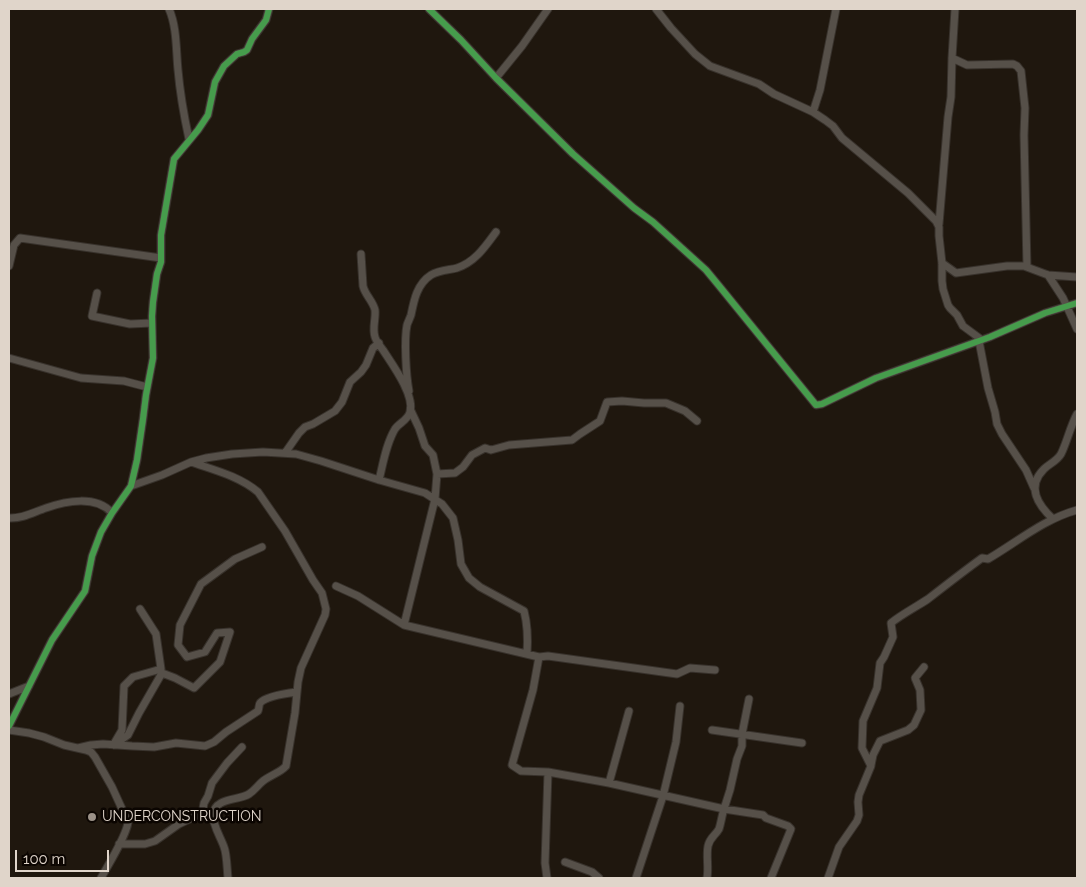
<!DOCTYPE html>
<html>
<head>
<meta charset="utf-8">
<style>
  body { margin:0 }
  #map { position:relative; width:1086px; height:887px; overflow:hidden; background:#1f170e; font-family:Raleway,sans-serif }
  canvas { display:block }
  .frame { position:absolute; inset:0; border:10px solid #e0d5ca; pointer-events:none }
  .scale { position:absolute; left:15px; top:850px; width:94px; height:22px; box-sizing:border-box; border:2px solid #e0d5ca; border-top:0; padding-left:6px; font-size:15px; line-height:18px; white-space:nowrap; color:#e0d5ca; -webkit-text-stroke:4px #0b0501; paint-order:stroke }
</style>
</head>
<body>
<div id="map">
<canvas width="1086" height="887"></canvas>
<div class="frame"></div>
<div class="scale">100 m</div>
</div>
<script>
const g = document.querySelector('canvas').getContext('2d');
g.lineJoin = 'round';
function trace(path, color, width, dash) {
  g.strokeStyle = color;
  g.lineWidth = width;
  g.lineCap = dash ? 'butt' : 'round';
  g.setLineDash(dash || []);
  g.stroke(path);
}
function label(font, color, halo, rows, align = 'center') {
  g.font = font + ' Raleway,sans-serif';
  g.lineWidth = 5;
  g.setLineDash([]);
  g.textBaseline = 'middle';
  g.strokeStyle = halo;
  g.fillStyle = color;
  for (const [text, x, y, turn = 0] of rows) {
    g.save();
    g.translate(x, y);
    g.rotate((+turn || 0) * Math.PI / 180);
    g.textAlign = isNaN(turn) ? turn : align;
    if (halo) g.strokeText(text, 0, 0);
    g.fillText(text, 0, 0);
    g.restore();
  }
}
const minor = new Path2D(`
  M 169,9 C 177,27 176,50 178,70 C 180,93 184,116 189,139
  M 429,9 L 461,40 L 496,78 L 573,154 L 634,208 L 653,222 L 706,270 L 720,287 L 816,405 L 822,404 L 876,378 L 990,337 L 1045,313 L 1077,303
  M 656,9 L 671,28 L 695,54 L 710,66 L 759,84 L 774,94 L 813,112 L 825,120 L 833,126 L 842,138 L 908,193 L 936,221 L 939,227 L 939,236 L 942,263 L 942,281 L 943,289 L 948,305 L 950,308 L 957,315 L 963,326 L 982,340
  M 952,58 L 967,65 L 1013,64 L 1017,66 L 1021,71 L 1025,108 L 1024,135 L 1027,267
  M 496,78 L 522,46 L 548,9
  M 813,112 L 820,90 L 836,9
  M 939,224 L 948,117 L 951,97 L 952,58 L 955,9
  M 361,254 L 363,286 C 365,295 373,301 375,310 C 376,319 372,328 375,337 C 376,341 380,346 383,350 C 392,364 415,395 410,412 C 408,420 399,423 395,429 C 386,444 383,464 379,480
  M 942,263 L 956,273 L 1007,266 L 1024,266 L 1048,275 L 1077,277
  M 9,266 L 14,245 L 20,238 L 161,258
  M 1048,275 L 1063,298 L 1077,329
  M 97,293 L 92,316 L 130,324 L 152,323
  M 979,341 L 988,388 L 995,412 L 997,424 L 1002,434 L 1026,470 L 1034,488
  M 9,358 L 81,378 L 124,381 L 147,387
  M 409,391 C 406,375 404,340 407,325 C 408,322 410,318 411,315 C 414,300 417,284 431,275 C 439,270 449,270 457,268 C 475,262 485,247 496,232
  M 411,411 L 419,428 L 425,446 L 433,455 L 437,474 L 435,499 L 404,625 L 539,657
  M 285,453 L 299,433 L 305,427 L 313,424 L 335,411 L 342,402 L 350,382 L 361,372 L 366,365 L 373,348 L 379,343
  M 191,462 C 214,470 239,476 258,492 L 285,531 L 313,580 L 322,593 L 326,609 L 325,615 L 301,668 L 298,682 L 295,713 L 286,766 C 280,773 270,775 263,781 C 258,785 255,790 249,794 C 238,801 216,797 213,814 C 212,824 221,838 224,847 C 227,854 227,870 228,878
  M 437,474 L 455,473 L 463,467 L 472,455 L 485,448 L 491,450 L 509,445 L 572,440 L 580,434 L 600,421 L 607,402 L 622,401 L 644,403 L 666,403 L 685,411 L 697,421
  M 131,486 L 162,475 L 191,462 L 206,458 L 232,454 L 263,452 L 296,454 L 321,461 L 379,480 L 425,493 L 442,504 L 453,518 L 458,540 L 461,564 L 469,578 L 480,587 L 524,611 C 528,626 528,639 527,654
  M 9,518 C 22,519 34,512 46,508 C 66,501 96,495 112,513
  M 1053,519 C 1038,505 1026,487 1044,469 C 1049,464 1057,461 1061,454 C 1067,442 1070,427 1077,414
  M 336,586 L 358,596 L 404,625
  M 715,670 L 690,668 L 677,674 L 548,656 L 539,657 L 533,690 L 512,765 L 521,771 L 548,772 L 609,783 L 724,809 L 730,790 L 737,759 L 742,746 L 742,734 L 749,699
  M 9,694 L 29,686
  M 9,726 L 52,640 L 85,591 L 92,556 L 101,532 L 112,513 L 131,486 L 137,460 L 143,419 L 146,395 L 153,358 L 152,316 L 153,302 L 157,274 L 161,262 L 161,235 L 174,159 L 198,130 L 208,115 L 215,82 L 224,66 L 237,54 L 244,52 L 247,50 L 252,39 L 266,20 L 269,9
  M 9,730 L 29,733 L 44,737 L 64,745 L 86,750 L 91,752 L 95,757 L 112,787 L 128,822 C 127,835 108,865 101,878
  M 712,730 L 802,743
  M 115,742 L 122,730 L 124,686 L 133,677 L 161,669 L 156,634 L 140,609
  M 114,745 L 128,735 L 139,713 L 162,673 L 175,678 L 194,688 L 220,662 L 230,632 L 217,633 L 205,652 L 187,657 L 178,645 L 180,625 L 201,584 L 235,559 L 262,547
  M 78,748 L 91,745 L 103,744 L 132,746 L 154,747 L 176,743 L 205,746 L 214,742 L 226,732 L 258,711 C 259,709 259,704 260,703 C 266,696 289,693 297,692
  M 871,765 L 873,755 L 880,741 L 908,730 L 914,725 L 921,710 L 920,690 L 915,678 L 924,667
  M 609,783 L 629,711
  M 202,814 L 204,803 L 208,796 L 212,783 L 227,763 L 242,747
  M 119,844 L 145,844 L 155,841 L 179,824 L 198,815 L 214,811
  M 565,862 L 592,872 L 599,878
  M 547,878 L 545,863 L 548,772
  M 636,878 L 663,796 L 676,742 L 680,706
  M 707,878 C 709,867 706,857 708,846 C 710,837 715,836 719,829 C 721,823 722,815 724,809 L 763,815 L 766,818 L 788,826 L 791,829 L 771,878
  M 828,878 L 839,847 L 857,821 L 859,815 L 858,802 L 859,795 L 871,766 L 862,748 L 863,721 L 877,688 L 880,663 L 884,657 L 893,637 L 891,623 C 902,614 916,607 928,599 C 946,585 964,571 982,558 L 988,559 C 1017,542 1044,519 1077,510`);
const cycleway = new Path2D(`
  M 429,9 L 461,40 L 496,78 L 573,154 L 634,208 L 653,222 L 706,270 L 720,287 L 816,405 L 822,404 L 876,378 L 990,337 L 1045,313 L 1077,303
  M 9,726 L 52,640 L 85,591 L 92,556 L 101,532 L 112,513 L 131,486 L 137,460 L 143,419 L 146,395 L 153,358 L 152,316 L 153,302 L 157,274 L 161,262 L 161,235 L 174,159 L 198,130 L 208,115 L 215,82 L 224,66 L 237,54 L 244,52 L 247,50 L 252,39 L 266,20 L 269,9`);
const markers = [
  [92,817,5,"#9c9288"]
];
const poiNames = [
  ["UNDERCONSTRUCTION",102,817]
];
trace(minor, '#38322c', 9);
trace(minor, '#565049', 7);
trace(cycleway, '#469c4c', 6);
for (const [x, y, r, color] of markers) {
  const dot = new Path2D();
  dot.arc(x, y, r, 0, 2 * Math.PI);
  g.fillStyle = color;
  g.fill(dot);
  trace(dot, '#0b0501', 2);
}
label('14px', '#e0d5ca', '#0b0501', poiNames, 'left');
</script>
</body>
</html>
